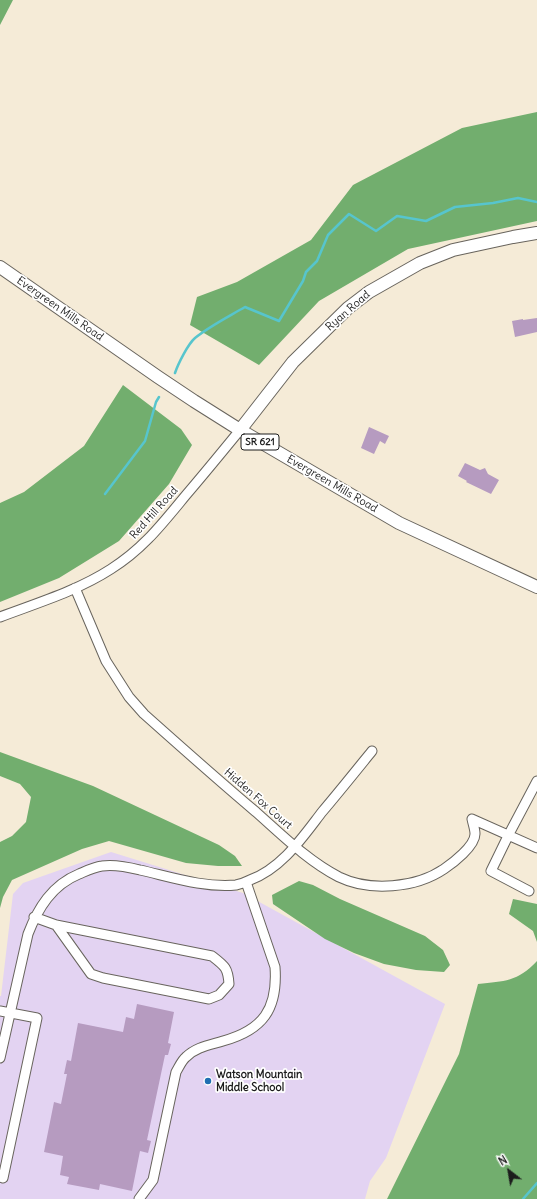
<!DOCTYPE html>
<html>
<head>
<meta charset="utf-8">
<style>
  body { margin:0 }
  #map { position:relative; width:537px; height:1199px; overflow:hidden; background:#f5ebd7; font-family:Delius,sans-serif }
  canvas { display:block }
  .north { position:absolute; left:489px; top:1151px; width:40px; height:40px; -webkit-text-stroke:3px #fff; paint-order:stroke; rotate:329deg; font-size:11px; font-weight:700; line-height:16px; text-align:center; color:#1c1c1c }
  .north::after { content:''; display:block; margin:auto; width:14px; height:18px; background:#1c1c1c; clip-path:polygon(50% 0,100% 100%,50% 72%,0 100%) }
</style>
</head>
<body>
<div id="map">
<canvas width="537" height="1199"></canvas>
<div class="north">N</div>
</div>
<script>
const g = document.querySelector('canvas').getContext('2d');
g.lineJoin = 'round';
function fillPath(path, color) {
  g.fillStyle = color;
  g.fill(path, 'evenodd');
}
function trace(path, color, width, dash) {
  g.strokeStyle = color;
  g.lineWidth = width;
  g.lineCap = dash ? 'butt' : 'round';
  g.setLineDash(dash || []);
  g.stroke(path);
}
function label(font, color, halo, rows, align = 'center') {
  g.font = font + ' Delius,sans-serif';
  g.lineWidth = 3.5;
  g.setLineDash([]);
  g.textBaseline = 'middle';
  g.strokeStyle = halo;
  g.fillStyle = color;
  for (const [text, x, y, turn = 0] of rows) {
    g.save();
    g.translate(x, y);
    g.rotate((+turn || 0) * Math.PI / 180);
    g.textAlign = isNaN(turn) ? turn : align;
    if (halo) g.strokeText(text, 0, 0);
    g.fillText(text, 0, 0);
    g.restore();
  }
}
const built = new Path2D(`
  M 111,852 L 243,893 L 445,1004 L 386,1158 L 370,1181 L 365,1199 L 0,1199 L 0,996 L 1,996 L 13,894 L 23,883 Z`);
const forest = new Path2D(`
  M 0,0 L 13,0 L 0,25 Z
  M 537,112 L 537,221 L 408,249 L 319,301 L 259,365 L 190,325 L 197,297 L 237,282 L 311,240 L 353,185 L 462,128 Z
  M 123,385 L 181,429 L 192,445 L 169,484 L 119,541 L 59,578 L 0,602 L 0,503 L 24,492 L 84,446 Z
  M 0,752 L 93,786 L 219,845 L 235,856 L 242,866 L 218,866 L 186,863 L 109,841 L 82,849 L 12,880 L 3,897 L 0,908 L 0,842 L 12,836 L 26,822 L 31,797 L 20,784 L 0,776 Z
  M 299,881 L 313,885 L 340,899 L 425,936 L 443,950 L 450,965 L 444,972 L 416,970 L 384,964 L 354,953 L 325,939 L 273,904 L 272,895 Z
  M 513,899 L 537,904 L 537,942 L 533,931 L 509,914 Z
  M 537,961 L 537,1199 L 387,1199 L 459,1054 L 478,984 C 505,981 517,982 537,961 Z`);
const stream = new Path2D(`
  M 175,373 C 178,364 188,344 195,338 C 210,326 228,317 245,307 L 279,321 L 303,281 L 306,272 L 317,261 L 328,235 L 349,214 L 376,231 L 397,216 L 426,221 L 455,207 L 493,203 L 518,198 L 537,202
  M 105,494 L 145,441 L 156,402 L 159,397
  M 523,1199 L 537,1183`);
const building = new Path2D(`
  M 537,318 L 537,332 L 515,337 L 512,321 L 523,319 L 523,320 Z
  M 369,427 L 389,436 L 385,444 L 380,441 L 374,454 L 361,448 Z
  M 465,463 L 480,470 L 485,468 L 488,474 L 499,480 L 491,494 L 466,482 L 467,481 L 458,476 Z
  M 137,1004 L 174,1012 L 168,1043 L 171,1044 L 168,1055 L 165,1055 L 147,1140 L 151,1141 L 148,1153 L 140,1151 L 132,1191 L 100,1184 L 99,1190 L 67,1184 L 69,1177 L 60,1175 L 63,1156 L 44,1152 L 54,1102 L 61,1104 L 67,1074 L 64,1074 L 67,1060 L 71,1061 L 78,1023 L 123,1032 L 126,1017 L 134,1019 Z`);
const minor = new Path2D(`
  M 75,588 L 106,661 L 129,697 L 144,714 C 181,747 218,780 256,812 C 282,835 308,861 339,877 C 370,892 416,888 444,869 C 453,863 475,846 475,834 C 475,829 473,824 472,819
  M 0,617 C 37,603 77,591 111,569 C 143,549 162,524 186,495 C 204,474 222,452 240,430
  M 472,819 L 537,848
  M 529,891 L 491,871 L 509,834 L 537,781
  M 34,917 L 56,925 L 212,956 C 225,966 228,968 229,984 L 219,995 L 209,999 L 103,978 L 91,974 L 56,925
  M 0,1011 L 37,1018 L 3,1178 L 0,1177
  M 0,1058 L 28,934 C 38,908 52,885 79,874 C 86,871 94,867 102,866 C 115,864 128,867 140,870 C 171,877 204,888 236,885 C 241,884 246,882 250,880 C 282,868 302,838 322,812 C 339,792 355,772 372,751
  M 139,1199 L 153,1180 L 176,1072 C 179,1067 182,1060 186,1057 C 196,1047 210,1045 223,1041 C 263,1030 278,1009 275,967 L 246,882`);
const major = new Path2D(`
  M 0,267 L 158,377 L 194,401 L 240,430 L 399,523 L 537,587
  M 240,430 L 293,362 L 348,308 L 369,292 L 420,263 L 453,250 L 513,237 L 537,233`);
const markers = [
  [208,1081,4,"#1f6fb2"]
];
const shields = [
  [260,442,38]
];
const shieldNames = [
  ["SR 621",260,442]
];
const streetNames = [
  ["Evergreen Mills Road",60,309,35],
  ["Ryan Road",348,311,-41],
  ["Evergreen Mills Road",332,484,30],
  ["Red Hill Road",154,513,-48],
  ["Hidden Fox Court",258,799,41]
];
const poiNames = [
  ["Watson Mountain",216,1075],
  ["Middle School",216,1088]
];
fillPath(built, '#e3d3f2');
fillPath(forest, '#72ae6e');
trace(stream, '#57c5cd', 2.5);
fillPath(building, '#b69bc0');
trace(minor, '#68645d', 11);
trace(major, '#68645d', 14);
trace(minor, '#fff', 9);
trace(major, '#fff', 12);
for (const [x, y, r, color] of markers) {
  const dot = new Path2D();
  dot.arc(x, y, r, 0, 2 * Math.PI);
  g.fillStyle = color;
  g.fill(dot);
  trace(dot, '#fff', 1.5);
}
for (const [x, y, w] of shields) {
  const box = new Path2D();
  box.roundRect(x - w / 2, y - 8, w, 16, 3);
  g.fillStyle = '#fff';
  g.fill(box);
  trace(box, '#1c1c1c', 1);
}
label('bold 10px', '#1c1c1c', null, shieldNames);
label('11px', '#1c1c1c', '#fff', streetNames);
label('bold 11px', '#1c1c1c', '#fff', poiNames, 'left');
</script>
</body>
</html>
